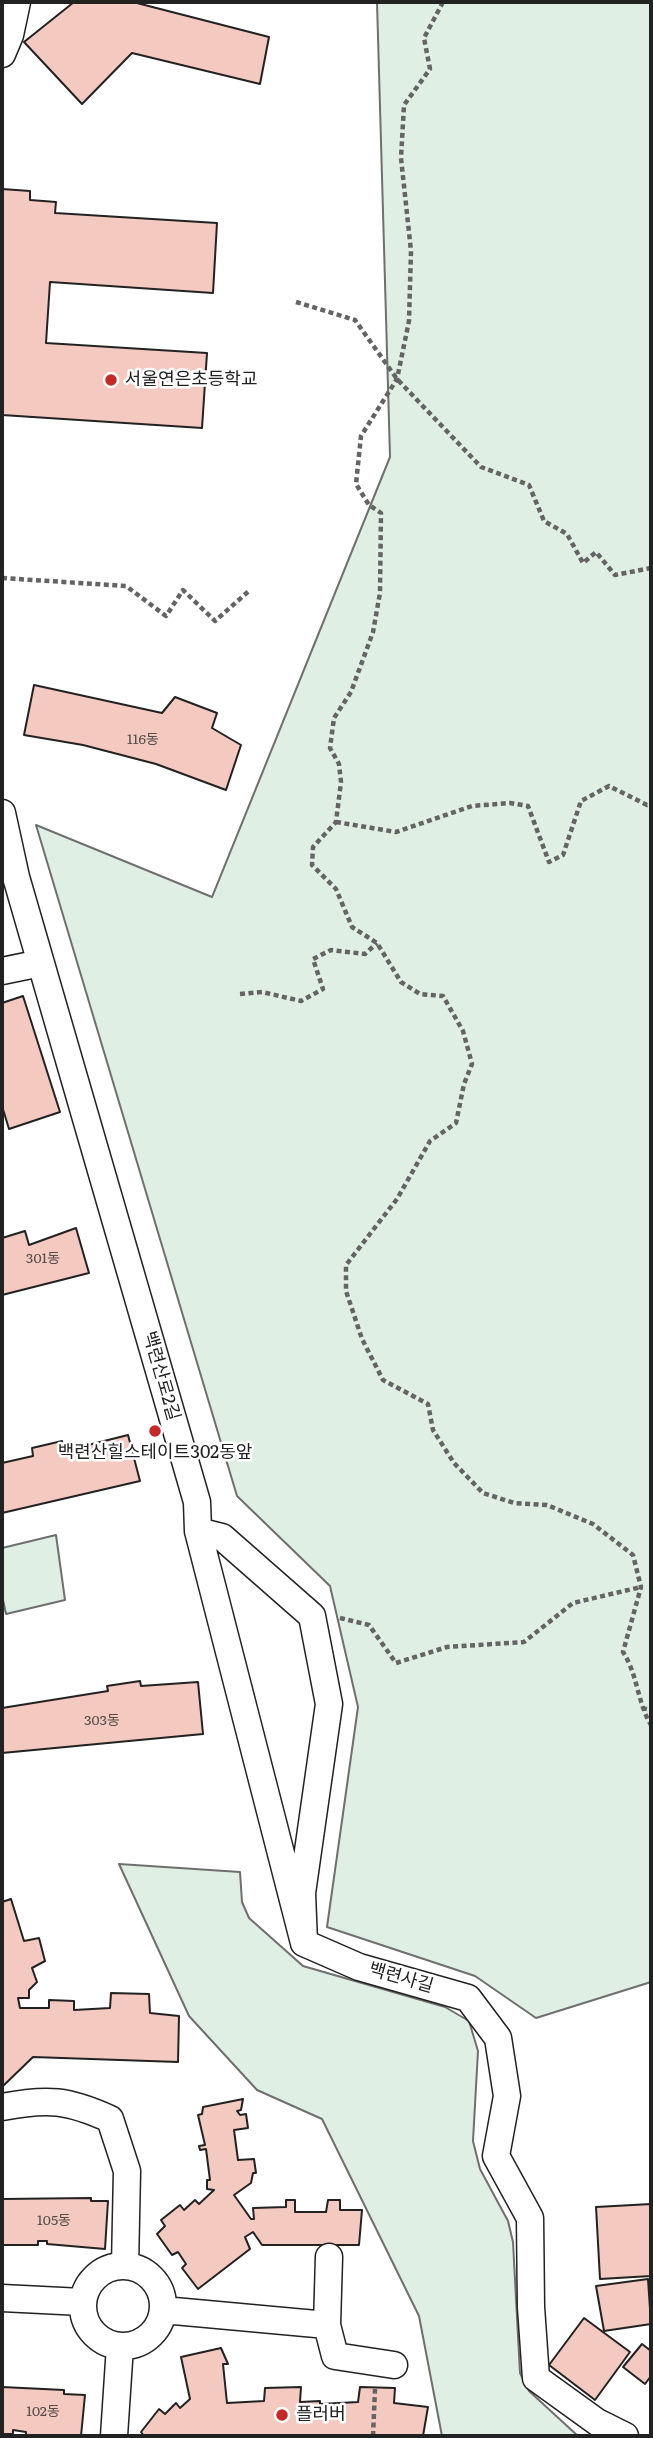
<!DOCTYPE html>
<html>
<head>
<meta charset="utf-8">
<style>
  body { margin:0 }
  #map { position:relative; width:653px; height:2438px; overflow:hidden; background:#fff; font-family:Literata,serif }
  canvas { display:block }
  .frame { position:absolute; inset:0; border:4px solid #222; pointer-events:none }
</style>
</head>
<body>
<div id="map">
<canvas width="653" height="2438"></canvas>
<div class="frame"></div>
</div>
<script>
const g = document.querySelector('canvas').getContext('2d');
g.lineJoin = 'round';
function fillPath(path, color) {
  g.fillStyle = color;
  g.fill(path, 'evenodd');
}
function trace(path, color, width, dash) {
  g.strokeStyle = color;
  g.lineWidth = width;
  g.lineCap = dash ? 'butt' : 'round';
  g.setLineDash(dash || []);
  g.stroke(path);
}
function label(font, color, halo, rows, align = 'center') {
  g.font = font + ' Literata,"Noto Sans KR",serif';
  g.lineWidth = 5;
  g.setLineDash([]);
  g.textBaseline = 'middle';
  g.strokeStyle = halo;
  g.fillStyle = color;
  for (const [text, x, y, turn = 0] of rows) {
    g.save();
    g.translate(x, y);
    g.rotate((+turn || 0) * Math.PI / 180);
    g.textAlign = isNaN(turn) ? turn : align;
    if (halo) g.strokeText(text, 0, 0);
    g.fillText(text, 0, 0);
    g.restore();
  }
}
const green = new Path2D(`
  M 377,2 L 651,2 L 651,1982 L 536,2018 L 475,1976 L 327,1927 L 358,1707 L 330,1586 L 237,1496 L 36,825 L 212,897 L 390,457 Z
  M 56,1535 L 65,1600 L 6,1614 L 2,1595 L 2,1548 Z
  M 119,1864 L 240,1872 L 242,1902 L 249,1918 L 303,1966 L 445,2007 L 469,2021 L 478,2051 L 473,2141 L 480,2169 L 508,2221 L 513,2242 L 520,2373 L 529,2391 L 578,2436 L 442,2436 L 419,2316 L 322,2119 L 257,2090 L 189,2016 Z`);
const building = new Path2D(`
  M 74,2 L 133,2 L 269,37 L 260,84 L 132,53 L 82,104 L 24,42 Z
  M 2,189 L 30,191 L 30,200 L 56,202 L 55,213 L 217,223 L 213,293 L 50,282 L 46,343 L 207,353 L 202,428 L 2,415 Z
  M 34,685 L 162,713 L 175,697 L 217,713 L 212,728 L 241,745 L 226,790 L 156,764 L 83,745 L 24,735 Z
  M 23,996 L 60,1112 L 9,1129 L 2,1106 L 2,1003 Z
  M 76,1228 L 89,1273 L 2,1295 L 2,1238 L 25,1231 L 29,1245 Z
  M 128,1435 L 140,1481 L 2,1513 L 2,1463 L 33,1456 L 32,1448 L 62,1441 L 64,1451 Z
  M 140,1681 L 141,1686 L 198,1682 L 203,1734 L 2,1753 L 2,1708 L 108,1691 L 107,1686 Z
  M 11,1899 L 24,1941 L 39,1938 L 45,1961 L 32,1968 L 37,1982 L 29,1990 L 29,1998 L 18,1998 L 20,2008 L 49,2008 L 49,2000 L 74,2001 L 74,2010 L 110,2008 L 111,1993 L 149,1994 L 150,2013 L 179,2016 L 178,2062 L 33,2057 L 2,2087 L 2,1902 Z
  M 243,2099 L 241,2110 L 237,2111 L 240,2115 L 246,2114 L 248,2128 L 234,2130 L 238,2160 L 254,2159 L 256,2173 L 253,2173 L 251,2183 L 234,2195 L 251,2219 L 254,2219 L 253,2208 L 286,2207 L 286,2200 L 295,2200 L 295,2212 L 326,2212 L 328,2200 L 340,2200 L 340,2210 L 362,2210 L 359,2245 L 262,2245 L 253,2232 L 245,2237 L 250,2249 L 198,2289 L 182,2268 L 186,2264 L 178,2252 L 172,2255 L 157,2234 L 165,2226 L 161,2220 L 180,2205 L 184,2210 L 195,2200 L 199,2204 L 214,2190 L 207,2189 L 207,2180 L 210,2180 L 206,2149 L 200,2150 L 199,2146 L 205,2145 L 198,2115 L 202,2114 L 203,2107 Z
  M 91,2198 L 91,2201 L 108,2201 L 105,2249 L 47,2244 L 47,2241 L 38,2241 L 38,2245 L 2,2245 L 2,2199 Z
  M 651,2204 L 651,2276 L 600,2279 L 596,2207 Z
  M 648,2279 L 651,2324 L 604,2331 L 596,2286 Z
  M 584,2318 L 630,2352 L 595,2400 L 549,2365 Z
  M 642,2344 L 651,2351 L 651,2376 L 645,2384 L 623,2367 Z
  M 221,2348 L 228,2364 L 223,2364 L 227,2403 L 264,2401 L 265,2388 L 301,2387 L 300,2402 L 320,2401 L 320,2404 L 358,2402 L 360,2387 L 395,2388 L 394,2403 L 428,2407 L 423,2436 L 144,2436 L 141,2432 L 159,2409 L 165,2414 L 176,2403 L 180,2408 L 190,2399 L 181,2357 Z
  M 2,2387 L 64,2390 L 64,2394 L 85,2395 L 81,2436 L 26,2435 L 26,2432 L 13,2430 L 13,2434 L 2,2434 Z`);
const path = new Path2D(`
  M 443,2 L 424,38 L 430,69 L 404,105 L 401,158 L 411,251 L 409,321 L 397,379 L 361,436 L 356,484 L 369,505 L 381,513 L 380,593 L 373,632 L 351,692 L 334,718 L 330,748 L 339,764 L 341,782 L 336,822 L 313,847 L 312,865 L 336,889 L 352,927 L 377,943 L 401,982 L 420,994 L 443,996 L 463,1031 L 472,1064 L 464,1084 L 456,1123 L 430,1141 L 397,1199 L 346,1265 L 346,1291 L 362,1339 L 383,1380 L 428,1404 L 433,1430 L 454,1463 L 483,1493 L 514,1503 L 547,1505 L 593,1524 L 633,1555 L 641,1587 L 623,1652 C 638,1675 637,1702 651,1725
  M 296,302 L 355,320 L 397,379 L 481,467 L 529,485 L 544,521 L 567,534 L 583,563 L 596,552 L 615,575 L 651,568
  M 2,578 L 126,586 L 166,616 L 183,590 L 215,621 L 250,590
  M 336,822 L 396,832 L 472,806 L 510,803 L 528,806 L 549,862 L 563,855 L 581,801 L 609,786 L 647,805 L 651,804
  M 240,994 L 262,992 L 301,1001 L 323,989 L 313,959 L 331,950 L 365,954 L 377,943
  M 340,1618 L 369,1625 L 396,1663 L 447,1647 L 524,1642 L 573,1603 L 641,1587
  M 642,1708 L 651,1710
  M 373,2436 L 375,2389`);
const minor = new Path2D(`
  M 2,54 L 10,35 L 17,2
  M 2,813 L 16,877 L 197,1502 L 198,1531 L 304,1943
  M 2,971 L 41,963
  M 198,1531 L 222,1537 L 312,1616 L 329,1704 L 302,1893 L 304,1943 L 359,1967 L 468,1998 L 498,2038 L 507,2096 L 496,2156 L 530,2218 L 531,2307 L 536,2378 L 597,2422 L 625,2436
  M 2,2107 C 48,2098 68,2100 110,2119 L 127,2171 L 125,2266
  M83 2306a40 40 0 1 1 80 0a40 40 0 1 1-80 0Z
  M 2,2298 L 82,2302
  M 163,2310 L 327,2325 L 329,2257
  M 327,2325 L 335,2356 L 394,2365
  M 114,2436 L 120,2346`);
const markers = [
  [111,380,7,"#c62828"],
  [155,1431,7,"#c62828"],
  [282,2415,7,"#c62828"]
];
const numberNames = [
  ["116동",143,740],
  ["301동",43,1259],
  ["303동",102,1721],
  ["105동",54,2221],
  ["102동",43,2412]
];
const poiNames = [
  ["서울연은초등학교",125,380],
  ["백련산힐스테이트302동앞",155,1453,"center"],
  ["플러버",296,2415]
];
const streetNames = [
  ["백련산로2길",161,1376,74],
  ["백련사길",401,1978,16]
];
fillPath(green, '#e0efe3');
trace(green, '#6f6f6f', 2);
fillPath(building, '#f3c9c0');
trace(building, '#222', 2);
trace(minor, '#222', 29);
trace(path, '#646464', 4.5, [5, 3.5]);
trace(minor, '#fff', 26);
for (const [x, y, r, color] of markers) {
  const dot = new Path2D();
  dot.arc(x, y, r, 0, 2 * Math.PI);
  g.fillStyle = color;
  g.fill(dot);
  trace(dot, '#fff', 2.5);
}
label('14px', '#564c4a', null, numberNames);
label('18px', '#222', '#fff', poiNames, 'left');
label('18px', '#222', '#fff', streetNames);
</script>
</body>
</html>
